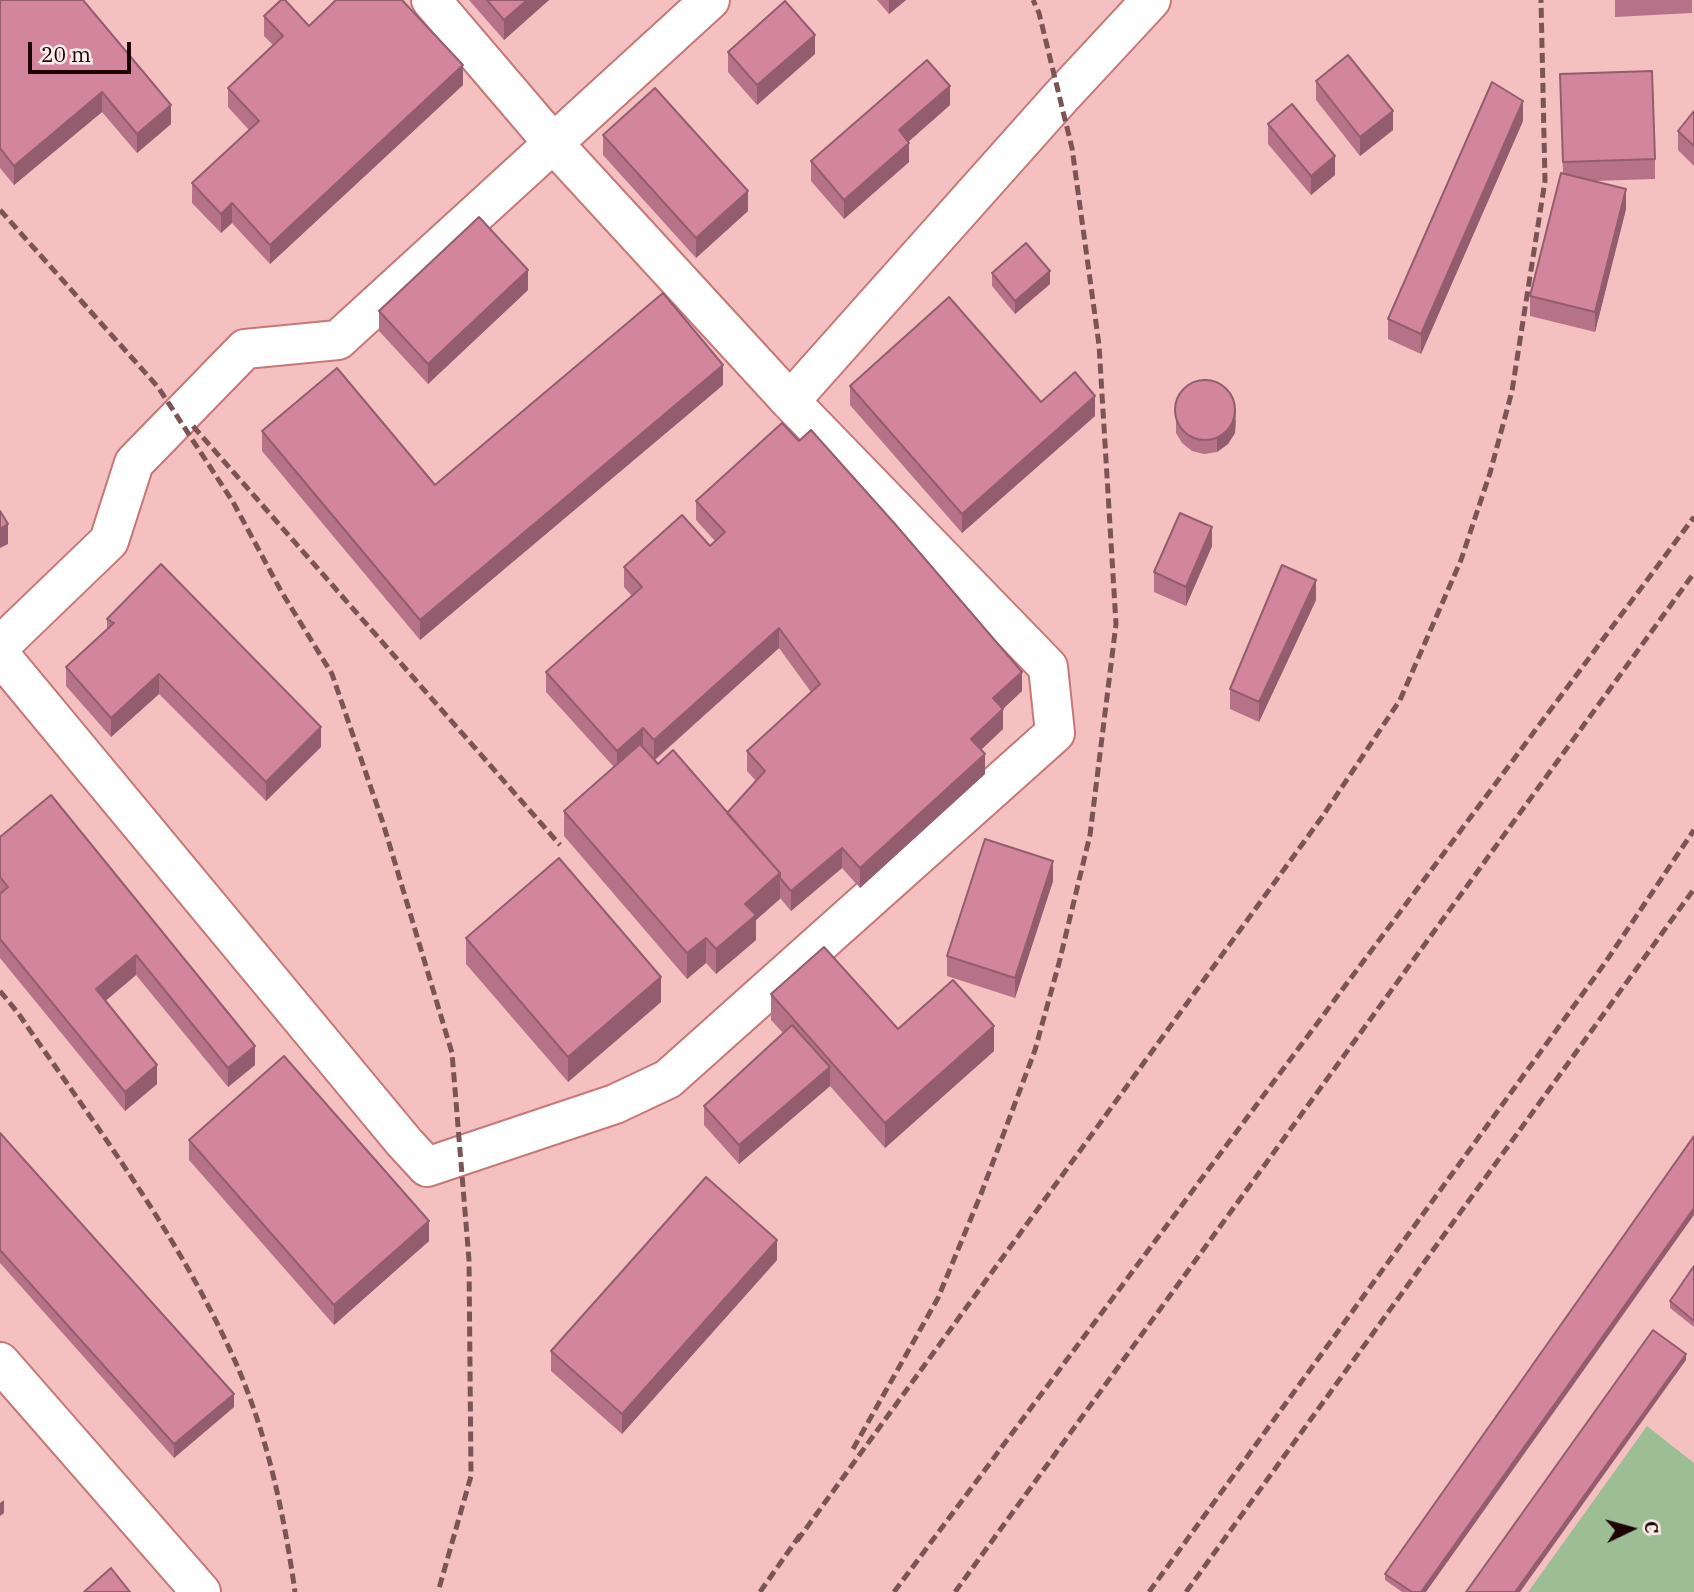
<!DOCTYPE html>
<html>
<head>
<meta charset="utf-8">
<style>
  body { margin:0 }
  #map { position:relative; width:1694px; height:1592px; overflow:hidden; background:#f5c1c0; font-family:"IBM Plex Serif",serif }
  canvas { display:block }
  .north { position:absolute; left:1596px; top:1494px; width:70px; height:70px; -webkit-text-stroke:5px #feeceb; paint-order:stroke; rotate:85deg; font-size:19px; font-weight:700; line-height:28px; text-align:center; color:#1e0305 }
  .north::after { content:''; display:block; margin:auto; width:24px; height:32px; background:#1e0305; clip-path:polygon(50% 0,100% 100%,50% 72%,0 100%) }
  .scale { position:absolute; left:28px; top:42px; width:103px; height:32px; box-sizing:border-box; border:4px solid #1e0305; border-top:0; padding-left:9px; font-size:21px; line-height:24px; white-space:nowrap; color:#1e0305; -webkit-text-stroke:5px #feeceb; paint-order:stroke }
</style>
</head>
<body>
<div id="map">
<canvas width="1694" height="1592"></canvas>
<div class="north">С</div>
<div class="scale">20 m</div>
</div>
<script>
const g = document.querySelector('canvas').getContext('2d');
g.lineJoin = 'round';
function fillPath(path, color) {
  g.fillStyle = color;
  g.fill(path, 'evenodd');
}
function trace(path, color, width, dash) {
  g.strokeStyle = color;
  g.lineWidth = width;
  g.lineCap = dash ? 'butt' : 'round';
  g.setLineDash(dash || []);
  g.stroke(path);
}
const green = new Path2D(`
  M 1647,1426 L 1694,1463 L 1694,1592 L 1528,1592 Z`);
const minor = new Path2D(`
  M 431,0 L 553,143 L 790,401 L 1060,98 L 1151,0
  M 0,646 L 109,541 L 134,463 L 245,349 L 338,340 L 710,0
  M 0,655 L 404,1142 L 427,1167 L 615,1104 L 668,1079 L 1055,733 L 1048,667 L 790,401
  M 0,1362 L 201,1592`);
const rail = new Path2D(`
  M 0,210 L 158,387 L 233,502 L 281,591 L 332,674 L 383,823 L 452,1053 L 469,1260 L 471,1476 L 438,1592
  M 193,426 L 560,845
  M 0,991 L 18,1013 C 95,1125 179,1235 235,1361 C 267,1433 284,1514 295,1592
  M 853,1449 L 938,1298 L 981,1194 L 1035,1050 L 1059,963 L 1090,835 L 1116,624 L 1099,345 L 1072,148 L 1039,13 L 1033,0
  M 797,1541 L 1322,817 L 1400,700 L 1461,560 L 1490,473 L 1512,391 L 1545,181 L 1541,0
  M 760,1592 L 802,1532
  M 894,1592 L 1694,517
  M 955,1592 L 1694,573
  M 1149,1592 L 1605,963 L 1694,830
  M 1186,1592 L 1694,889`);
const wall = new Path2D(`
  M 0,0 L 171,124 L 137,153 L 102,112 L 14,185 L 0,168 Z
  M 469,0 L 549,0 L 504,40 Z
  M 877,0 L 906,0 L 889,14 Z
  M 1615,0 L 1692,0 L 1692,13 L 1615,17 Z
  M 264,16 L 309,26 L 463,85 L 270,264 L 232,223 L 221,233 L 192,203 L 192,183 L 249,130 L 228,107 L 228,88 L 273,45 L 264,36 Z
  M 728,52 L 815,54 L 757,105 L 728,72 Z
  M 1560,74 L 1655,159 L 1655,179 L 1593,181 L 1626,209 L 1595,332 L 1530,316 L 1530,296 L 1563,173 Z
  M 1316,81 L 1393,130 L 1360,156 L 1316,100 Z
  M 950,105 L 908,142 L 909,162 L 844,219 L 811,181 L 811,161 Z
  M 1694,111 L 1694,166 L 1678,150 L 1678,131 Z
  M 1523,121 L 1421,354 L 1388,339 L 1388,319 Z
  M 1268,124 L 1335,175 L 1311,195 L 1268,144 Z
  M 603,135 L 748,211 L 696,258 L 603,155 Z
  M 992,273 L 1050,284 L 1015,314 L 992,286 Z
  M 528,290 L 428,384 L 379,331 L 379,311 Z
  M 723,385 L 420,640 L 262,451 L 262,431 L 435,485 Z
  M 850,386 L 1041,402 L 1095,416 L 962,533 L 850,405 Z
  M 1176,420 L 1236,420 L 1235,433 L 1228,444 L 1217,452 L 1204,454 L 1192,451 L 1182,443 L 1176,433 Z
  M 696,501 L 1022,691 L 1003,709 L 1003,729 L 981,750 L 985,774 L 860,888 L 842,868 L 791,911 L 780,898 L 756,920 L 756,940 L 716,974 L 706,963 L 687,979 L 564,836 L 564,811 L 614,767 L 546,692 L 546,672 L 632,596 L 624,587 L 624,567 L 710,546 L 715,541 L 696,520 ZM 779,648 L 811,692 L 747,751 L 747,771 L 756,781 L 727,813 L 658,764 L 655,760 Z
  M 1212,546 L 1186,606 L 1154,592 L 1154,572 Z
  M 1316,600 L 1259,722 L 1230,709 L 1230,689 Z
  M 107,619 L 321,747 L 266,801 L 159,694 L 111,737 L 66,686 L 66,667 L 107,630 Z
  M 51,795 L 255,1065 L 228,1087 L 136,975 L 105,1001 L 157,1084 L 125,1111 L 0,958 L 0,837 Z
  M 1053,881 L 1015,998 L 947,976 L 947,956 Z
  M 466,938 L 661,1002 L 568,1082 L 466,964 Z
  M 771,994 L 898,1029 L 994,1051 L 885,1148 L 830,1086 L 739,1164 L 704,1125 L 704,1106 L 783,1033 L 771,1020 Z
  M 0,1133 L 234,1407 L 174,1458 L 0,1263 Z
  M 189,1140 L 429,1241 L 334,1325 L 189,1160 Z
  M 777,1260 L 622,1434 L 551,1371 L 551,1351 Z
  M 1694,1266 L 1694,1327 L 1670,1308 L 1670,1301 Z
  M 1385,1574 L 1426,1592 L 1402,1592 L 1385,1580 Z`);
const shadedWall = new Path2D(`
  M 527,0 L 549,0 L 504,40 L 504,20 Z
  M 889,0 L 906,0 L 889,14 Z
  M 815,35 L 815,54 L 757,105 L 757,85 Z
  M 463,65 L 463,85 L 270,264 L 270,245 Z
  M 950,86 L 950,105 L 899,150 L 899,130 Z
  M 102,92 L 102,112 L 14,185 L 14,166 Z
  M 1523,101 L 1523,121 L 1421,354 L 1421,334 Z
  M 171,105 L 171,124 L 137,153 L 137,134 Z
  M 1393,111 L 1393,130 L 1360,156 L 1360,137 Z
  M 909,143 L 909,162 L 844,219 L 844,200 Z
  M 1335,156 L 1335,175 L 1311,195 L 1311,176 Z
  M 1626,189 L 1626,209 L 1595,332 L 1595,312 Z
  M 748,191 L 748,211 L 696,258 L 696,238 Z
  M 232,203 L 232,223 L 221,233 L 221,214 Z
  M 528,270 L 528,290 L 428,384 L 428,364 Z
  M 1050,271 L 1050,284 L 1015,314 L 1015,301 Z
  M 723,365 L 723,385 L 420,640 L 420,620 Z
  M 1095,396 L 1095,416 L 962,533 L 962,514 Z
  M 1236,407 L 1235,433 L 1228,444 L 1217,452 L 1217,438 Z
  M 8,524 L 8,544 L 0,548 L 0,529 Z
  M 1212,527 L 1212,546 L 1186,606 L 1186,587 Z
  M 1316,580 L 1316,600 L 1259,722 L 1259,702 Z
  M 779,628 L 779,648 L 654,760 L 654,740 Z
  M 1022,672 L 1022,691 L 993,718 L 993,698 Z
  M 159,674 L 159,694 L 111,737 L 111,718 Z
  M 1003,709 L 1003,729 L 971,759 L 971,739 Z
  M 321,727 L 321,747 L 266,801 L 266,782 Z
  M 643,728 L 643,748 L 617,771 L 617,751 Z
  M 985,754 L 985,774 L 860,888 L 860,868 Z
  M 842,848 L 842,868 L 791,911 L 791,891 Z
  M 1053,861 L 1053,881 L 1015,998 L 1015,978 Z
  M 780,873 L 780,899 L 756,920 L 756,940 L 716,974 L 716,949 L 745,904 Z
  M 706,938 L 706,963 L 687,979 L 687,953 Z
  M 136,955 L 136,975 L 96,1009 L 96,989 Z
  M 661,977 L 661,1002 L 568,1082 L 568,1057 Z
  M 994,1026 L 994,1051 L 885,1148 L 885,1123 Z
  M 255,1046 L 255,1065 L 228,1087 L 228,1068 Z
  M 157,1065 L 157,1084 L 125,1111 L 125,1092 Z
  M 830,1067 L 830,1086 L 739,1164 L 739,1145 Z
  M 1694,1208 L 1694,1215 L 1426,1592 L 1421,1592 Z
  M 429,1221 L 429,1241 L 334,1325 L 334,1305 Z
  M 777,1240 L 777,1260 L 622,1434 L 622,1414 Z
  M 1686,1354 L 1686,1360 L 1520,1592 L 1515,1592 Z
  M 234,1394 L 234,1407 L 174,1458 L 174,1444 Z
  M 4,1500 L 4,1513 L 0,1516 L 0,1503 Z`);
const building = new Path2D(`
  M 0,0 L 83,0 L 171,105 L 137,134 L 102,92 L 14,166 L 0,148 Z
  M 281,0 L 285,0 L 309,26 L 336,0 L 402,0 L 463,65 L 270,245 L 232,203 L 221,214 L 192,183 L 259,121 L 228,88 L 283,36 L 264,16 Z
  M 487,0 L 527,0 L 504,20 Z
  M 785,1 L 815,35 L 757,85 L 728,52 Z
  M 1348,55 L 1393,111 L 1360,137 L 1316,81 Z
  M 927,60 L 950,86 L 899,130 L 909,143 L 844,200 L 811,161 Z
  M 1652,71 L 1655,159 L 1563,162 L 1560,74 Z
  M 1492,82 L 1523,101 L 1421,334 L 1388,319 Z
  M 655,88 L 748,191 L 696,238 L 603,135 Z
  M 1292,104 L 1335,156 L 1311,176 L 1268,124 Z
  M 1694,111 L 1694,146 L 1678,131 Z
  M 1561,173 L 1626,189 L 1595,312 L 1530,296 Z
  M 479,217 L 528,270 L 428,364 L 379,311 Z
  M 1026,243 L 1050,271 L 1015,301 L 992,273 Z
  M 663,293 L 723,365 L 420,620 L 262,431 L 337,368 L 435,485 Z
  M 949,297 L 1041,402 L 1075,372 L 1095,396 L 962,514 L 850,386 Z
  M1175 410a30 30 0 1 1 60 0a30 30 0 1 1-60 0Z
  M 782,423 L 799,441 L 811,430 L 895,524 L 1022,672 L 993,698 L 1003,709 L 971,739 L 985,754 L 860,868 L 842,848 L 791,891 L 780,878 L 780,873 L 727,813 L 765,771 L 747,751 L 820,684 L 779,628 L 654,740 L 643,728 L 617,751 L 546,672 L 642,587 L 624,567 L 682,515 L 710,546 L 725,532 L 696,501 Z
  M 0,511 L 8,524 L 0,529 Z
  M 1180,513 L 1212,527 L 1186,587 L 1154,572 Z
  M 161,564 L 321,727 L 266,782 L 159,674 L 111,718 L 66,667 L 114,623 L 107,619 Z
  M 1282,565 L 1316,580 L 1259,702 L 1230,689 Z
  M 640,744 L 658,764 L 673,750 L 780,873 L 745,904 L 756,915 L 716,949 L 706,938 L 687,953 L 564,811 Z
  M 51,795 L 255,1046 L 228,1068 L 136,955 L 96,989 L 157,1065 L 125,1092 L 0,939 L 0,894 L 8,887 L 0,877 L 0,837 Z
  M 985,839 L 1053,861 L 1015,978 L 947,956 Z
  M 559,858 L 661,977 L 568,1057 L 466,938 Z
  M 824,947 L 898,1029 L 953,980 L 994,1026 L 885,1123 L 771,994 Z
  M 792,1025 L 830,1067 L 739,1145 L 704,1106 Z
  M 284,1056 L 429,1221 L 334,1305 L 189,1140 Z
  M 0,1133 L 234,1394 L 174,1444 L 0,1250 Z
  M 1694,1136 L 1694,1208 L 1421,1592 L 1412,1592 L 1385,1574 Z
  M 706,1177 L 777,1240 L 622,1414 L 551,1351 Z
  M 1694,1266 L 1694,1321 L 1670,1301 Z
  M 1653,1330 L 1686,1354 L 1515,1592 L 1466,1592 Z
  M 111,1568 L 130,1592 L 84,1592 Z`);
fillPath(green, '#9dbe94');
trace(minor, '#c67778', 42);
trace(minor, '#fff', 38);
trace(rail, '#7b5555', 5, [10, 5]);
fillPath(wall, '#b57288');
fillPath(shadedWall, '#945d6f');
fillPath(building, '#d3859e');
trace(building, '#945d6f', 2);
</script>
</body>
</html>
